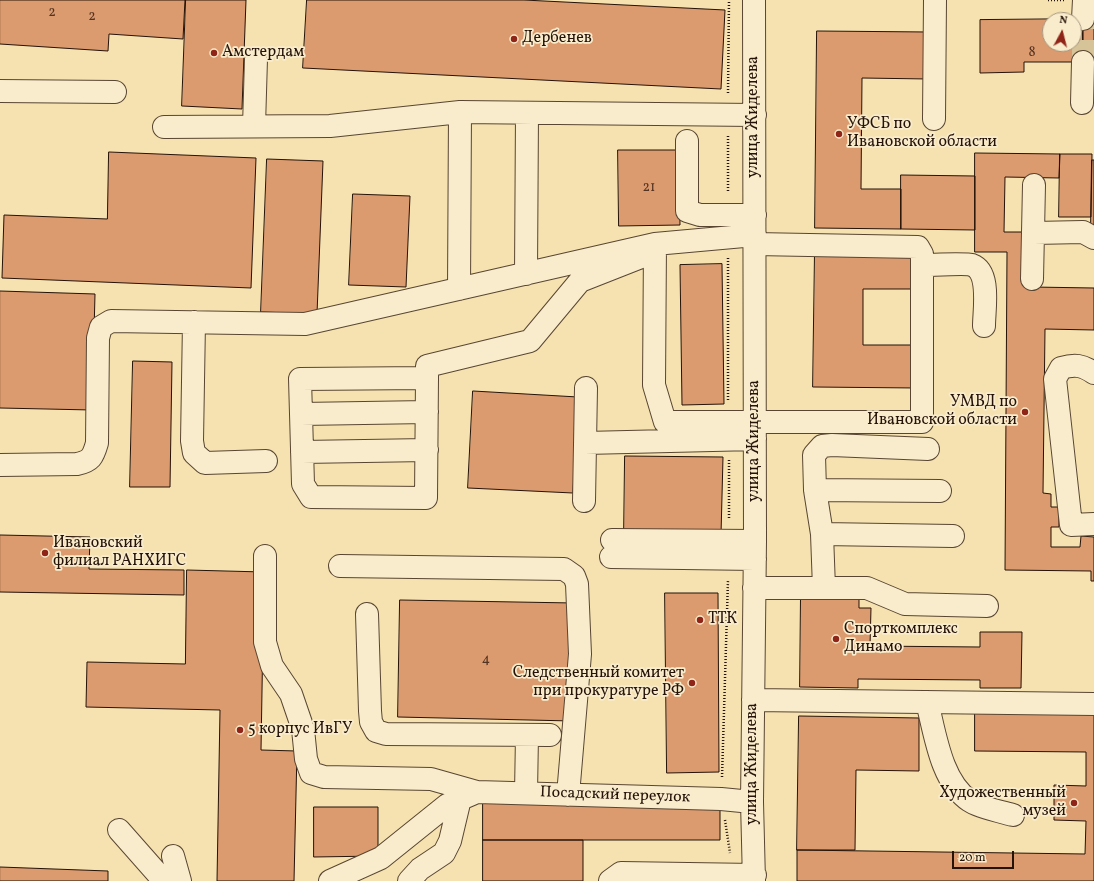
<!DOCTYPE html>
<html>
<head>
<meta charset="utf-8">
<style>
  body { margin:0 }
  #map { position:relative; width:1094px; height:881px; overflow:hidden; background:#f5e2b0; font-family:Vollkorn,serif }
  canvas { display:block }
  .north { position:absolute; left:1042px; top:12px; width:40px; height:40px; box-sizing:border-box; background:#f8eccc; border:1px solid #a4957e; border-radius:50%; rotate:7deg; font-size:11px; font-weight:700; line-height:16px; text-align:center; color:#251208 }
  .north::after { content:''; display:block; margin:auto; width:14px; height:18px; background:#8f2418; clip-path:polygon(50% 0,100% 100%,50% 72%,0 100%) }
  .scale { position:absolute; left:952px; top:851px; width:62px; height:18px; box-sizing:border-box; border:2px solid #251208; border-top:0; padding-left:5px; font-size:12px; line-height:14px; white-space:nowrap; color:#251208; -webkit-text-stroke:3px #f8eccc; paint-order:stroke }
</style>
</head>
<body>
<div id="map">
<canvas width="1094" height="881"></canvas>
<div class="north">N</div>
<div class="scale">20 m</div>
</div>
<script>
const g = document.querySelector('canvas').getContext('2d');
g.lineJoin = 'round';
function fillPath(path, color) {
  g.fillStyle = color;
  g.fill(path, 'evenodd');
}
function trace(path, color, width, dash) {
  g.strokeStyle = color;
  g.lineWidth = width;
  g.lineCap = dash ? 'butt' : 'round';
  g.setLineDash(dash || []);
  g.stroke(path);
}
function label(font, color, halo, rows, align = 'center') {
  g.font = font + ' Vollkorn,serif';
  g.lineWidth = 3.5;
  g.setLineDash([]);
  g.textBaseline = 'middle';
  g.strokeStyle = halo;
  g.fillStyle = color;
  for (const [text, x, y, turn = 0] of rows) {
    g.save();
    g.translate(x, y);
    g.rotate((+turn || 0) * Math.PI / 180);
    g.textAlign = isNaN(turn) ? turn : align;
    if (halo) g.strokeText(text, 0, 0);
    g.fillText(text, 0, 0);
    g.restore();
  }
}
const building = new Path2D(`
  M 0,0 L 185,0 L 183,39 L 109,34 L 108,51 L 0,44 Z
  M 186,0 L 246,0 L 242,109 L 182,106 Z
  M 307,0 L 524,0 L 725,10 L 721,89 L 303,68 Z
  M 1083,19 L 1094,19 L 1094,61 L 1083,62 Z
  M 1083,19 L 1083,62 L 1024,62 L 1024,72 L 980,73 L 980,20 ZM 1050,20 L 1074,20 L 1074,44 L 1050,44 Z
  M 817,31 L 928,32 L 928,79 L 862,78 L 861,189 L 901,189 L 901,229 L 815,228 Z
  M 618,150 L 679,150 L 680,225 L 619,226 Z
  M 109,152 L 256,158 L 251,288 L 2,278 L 4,215 L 107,219 Z
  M 975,153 L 1060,154 L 1059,178 L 1005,177 L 1004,232 L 1033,232 L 1032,287 L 1094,288 L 1094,330 L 1045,329 L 1043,493 L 1051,494 L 1051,507 L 1059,507 L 1059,527 L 1051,527 L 1051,547 L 1080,547 L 1081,536 L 1094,537 L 1094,581 L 1091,581 L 1091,571 L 1005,570 L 1007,252 L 975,252 Z
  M 1060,154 L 1092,154 L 1091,217 L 1059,217 Z
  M 267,159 L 323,161 L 317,314 L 261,312 Z
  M 1092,160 L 1094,160 L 1094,225 L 1091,225 Z
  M 901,175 L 975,176 L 975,230 L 901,229 Z
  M 353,194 L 410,196 L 406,287 L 349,285 Z
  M 815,247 L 917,248 L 917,289 L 863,289 L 863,345 L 916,345 L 916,388 L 813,387 Z
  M 722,264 L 724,404 L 682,405 L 680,265 Z
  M 0,291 L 95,294 L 92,410 L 0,408 Z
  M 133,361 L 172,362 L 170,487 L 130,487 Z
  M 473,391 L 578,397 L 573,493 L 468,488 Z
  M 625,456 L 723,457 L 721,535 L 624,534 Z
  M 0,535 L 90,537 L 89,569 L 184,570 L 184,595 L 0,592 Z
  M 187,570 L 264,572 L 261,750 L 297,751 L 294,881 L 217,881 L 220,710 L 86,707 L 87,662 L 185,664 Z
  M 801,589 L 859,590 L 859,608 L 871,608 L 870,646 L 980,647 L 980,632 L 1022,632 L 1021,688 L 980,688 L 980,680 L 858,679 L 858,688 L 800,687 Z
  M 665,593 L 718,593 L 719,772 L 667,773 Z
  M 400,600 L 574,603 L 572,721 L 398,717 Z
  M 975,712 L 1094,714 L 1094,881 L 797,881 L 797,850 L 1085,854 L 1086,821 L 1054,820 L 1054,785 L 1086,786 L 1086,752 L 975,751 Z
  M 799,716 L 919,718 L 919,771 L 856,770 L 855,850 L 797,850 Z
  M 483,802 L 720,803 L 720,840 L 483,840 Z
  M 314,807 L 378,807 L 378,856 L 314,857 Z
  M 483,840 L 583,840 L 583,881 L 483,881 Z
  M 0,867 L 108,871 L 108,881 L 0,881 Z`);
const minorTunnel = new Path2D(`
  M 1083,62 L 1083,19`);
const path = new Path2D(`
  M 1048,0 L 1064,0
  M 728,93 L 729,0
  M 728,136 L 728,193
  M 728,258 L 728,401
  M 729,460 L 729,519
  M 722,777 L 728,580
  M 725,820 L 730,853`);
const minor = new Path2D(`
  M 754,0 L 755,541 L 752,802 L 754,881
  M 1083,19 L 1084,0
  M 0,91 L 115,92
  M 1082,103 L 1083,62
  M 934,119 L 935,0
  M 254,126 L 256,59
  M 164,127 L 330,126 L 460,112 L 755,115
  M 687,141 L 687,211 L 700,215 L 755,215
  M 1034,233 L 1083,232 L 1094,238
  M 922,265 C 932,265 966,263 972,265 C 991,272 984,309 984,326
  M 526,274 L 527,113
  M 1032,279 L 1034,185
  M 459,289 L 460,112
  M 194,322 L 192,441 L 194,453 L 205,463 L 266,461
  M 1094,373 C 1082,365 1075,364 1061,368 L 1055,379 L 1071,525 L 1094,524
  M 427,378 L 300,379 L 303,484 L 311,497 L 426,498 L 427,378 L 427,366 L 530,341 L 580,281 L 641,257 L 655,244 L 654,385 L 665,422 L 922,422 L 922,254 L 918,247 L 755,244
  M 301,414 L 427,412
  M 585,443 L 755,439
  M 302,452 L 427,450
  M 0,465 L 77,464 C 91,461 93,457 97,443 L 98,338 L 101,327 L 111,321 L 305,324 L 655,244 L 755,235
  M 815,490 L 940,491
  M 584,501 L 586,388
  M 822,534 L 953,536
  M 612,540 L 755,541
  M 265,556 L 265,642 L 272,666 L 291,694 L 303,729 L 306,759 L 311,773 L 324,777 L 431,779 L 477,792 L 721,799 L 752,802
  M 611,557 L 755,559
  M 340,566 L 564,569 L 574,576 L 577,584 L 580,654 L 568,795
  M 754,588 L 867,588 L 905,604 L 987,606
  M 824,588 L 822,534 L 815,490 L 814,455 L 822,446 L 832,445 L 928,449
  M 367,614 L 370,711 L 371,722 L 376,731 L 386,734 L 550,735
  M 753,700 L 1094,704
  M 927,702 C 935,733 941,782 970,801 C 978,807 1002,812 1013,815
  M 526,793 L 527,735
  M 119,830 L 164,881
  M 173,856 L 180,881
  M 330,881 L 381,858 L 447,805 L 477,792
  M 409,881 L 420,869 L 444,853 L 450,841 L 460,799
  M 610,881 L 621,873 L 755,875`);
const markers = [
  [514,39,4,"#8f2418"],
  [214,53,4,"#8f2418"],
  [839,134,4,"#8f2418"],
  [1025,412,4,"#8f2418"],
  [45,553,4,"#8f2418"],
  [700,620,4,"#8f2418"],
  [836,639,4,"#8f2418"],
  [692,683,4,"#8f2418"],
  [240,730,4,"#8f2418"],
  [1074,803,4,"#8f2418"]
];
const numberNames = [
  ["2",52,13],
  ["2",92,17],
  ["8",1032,53],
  ["21",649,188],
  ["4",486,660]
];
const poiNames = [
  ["Дербенев",522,39],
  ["Амстердам",222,53],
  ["УФСБ по",847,125],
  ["Ивановской области",847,143],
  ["УМВД по",1017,403,"right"],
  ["Ивановской области",1017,421,"right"],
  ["Ивановский",53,544],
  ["филиал РАНХИГС",53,562],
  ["ТТК",708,620],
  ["Спорткомплекс",844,630],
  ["Динамо",844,648],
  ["Следственный комитет",684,674,"right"],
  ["при прокуратуре РФ",684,692,"right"],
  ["5 корпус ИвГУ",248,730],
  ["Художественный",1066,794,"right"],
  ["музей",1066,812,"right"]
];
const streetNames = [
  ["улица Жиделева",754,117,-90],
  ["улица Жиделева",755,441,-90],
  ["улица Жиделева",753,764,-90],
  ["Посадский переулок",615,796,2]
];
fillPath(building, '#dc9a6f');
trace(building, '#251208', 1);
trace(minorTunnel, '#d6c397', 22, [22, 11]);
trace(minor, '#594632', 24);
trace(path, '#251208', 2.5, [1, 2]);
trace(minor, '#f8eccc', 22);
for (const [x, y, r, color] of markers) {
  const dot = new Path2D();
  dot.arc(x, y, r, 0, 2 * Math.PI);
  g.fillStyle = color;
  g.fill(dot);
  trace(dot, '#f8eccc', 1.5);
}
label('14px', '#533422', null, numberNames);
label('16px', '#251208', '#f8eccc', poiNames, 'left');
label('16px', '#251208', '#f8eccc', streetNames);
</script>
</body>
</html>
